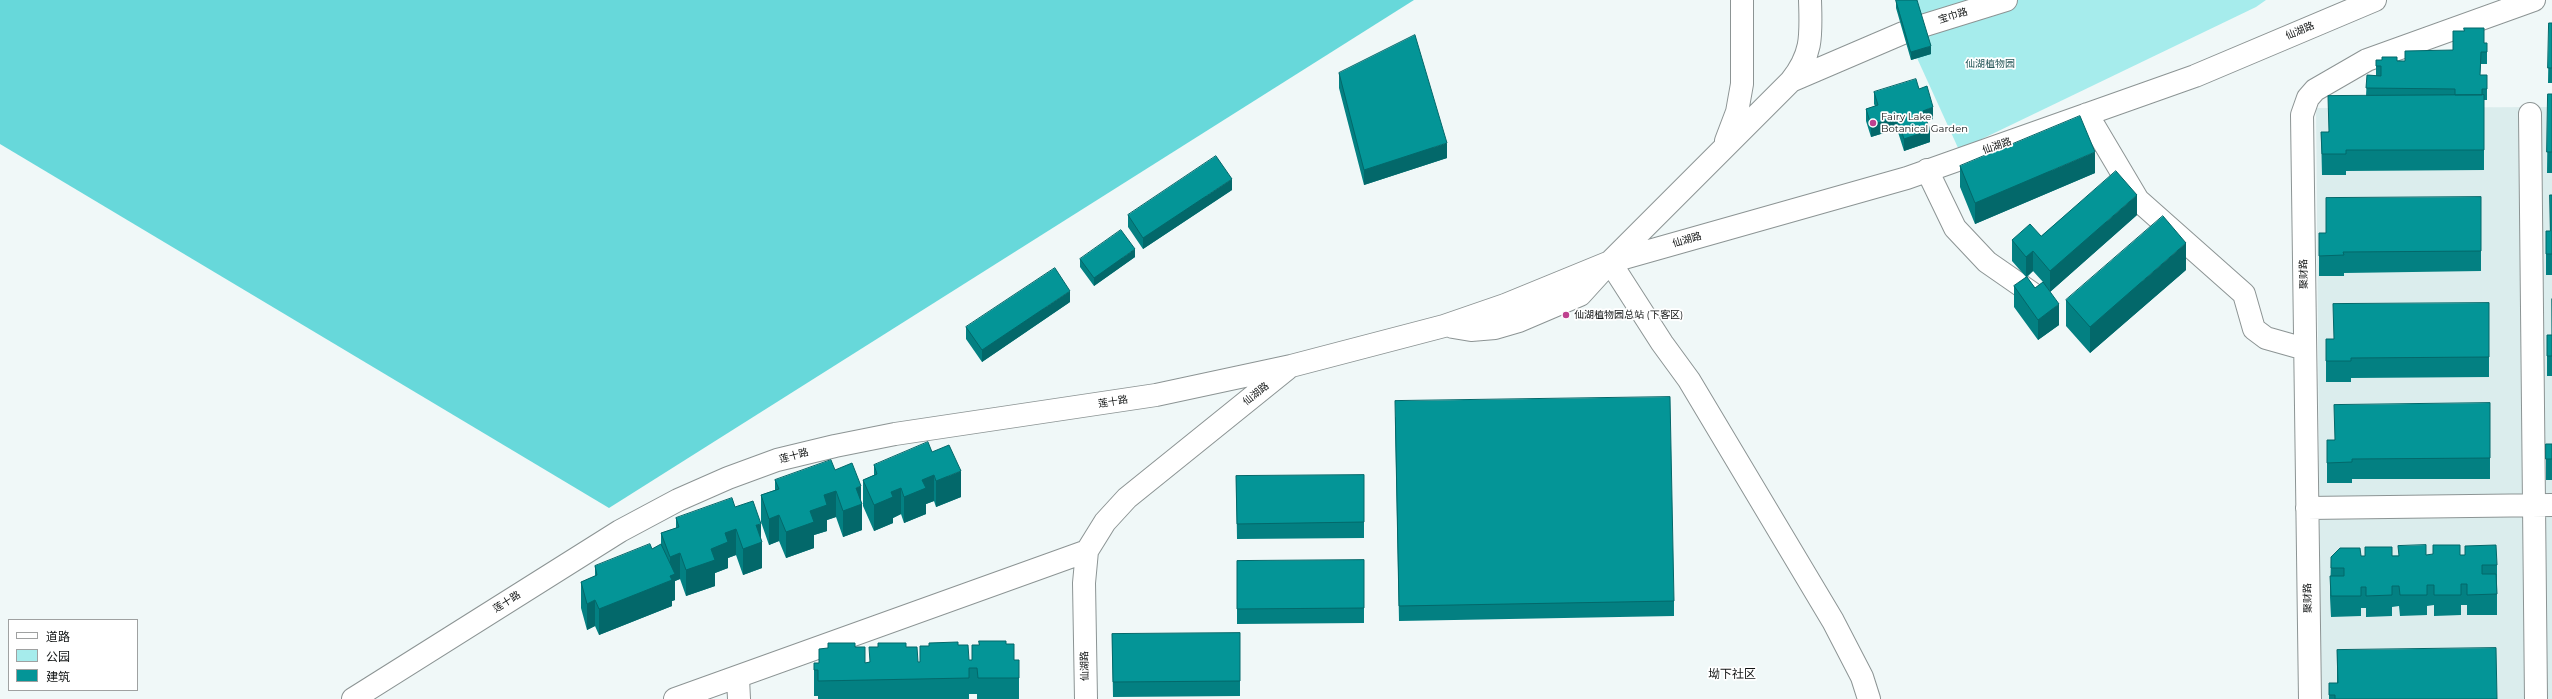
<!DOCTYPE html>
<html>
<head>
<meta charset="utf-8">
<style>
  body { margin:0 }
  #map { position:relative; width:2552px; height:699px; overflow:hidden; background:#f0f8f8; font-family:Montserrat,"Noto Sans SC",sans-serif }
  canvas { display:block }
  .legend { position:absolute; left:8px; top:619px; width:130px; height:72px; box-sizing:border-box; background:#fff; border:1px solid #9fa1a1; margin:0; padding:5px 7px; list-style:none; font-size:12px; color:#101313 }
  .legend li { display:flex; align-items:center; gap:8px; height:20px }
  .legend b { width:20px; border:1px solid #9fa1a1 }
</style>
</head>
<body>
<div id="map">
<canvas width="2552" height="699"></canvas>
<ul class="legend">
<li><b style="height:5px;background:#fff"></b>道路</li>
<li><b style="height:11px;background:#a6ecec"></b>公园</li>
<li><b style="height:11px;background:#049597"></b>建筑</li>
</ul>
</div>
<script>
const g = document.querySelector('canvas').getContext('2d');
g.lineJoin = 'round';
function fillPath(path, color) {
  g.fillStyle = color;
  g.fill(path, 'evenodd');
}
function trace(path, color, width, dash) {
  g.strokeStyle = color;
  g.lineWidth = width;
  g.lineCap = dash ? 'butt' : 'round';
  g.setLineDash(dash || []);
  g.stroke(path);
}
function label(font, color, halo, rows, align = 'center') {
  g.font = font + ' Montserrat,"Noto Sans SC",sans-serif';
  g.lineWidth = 3.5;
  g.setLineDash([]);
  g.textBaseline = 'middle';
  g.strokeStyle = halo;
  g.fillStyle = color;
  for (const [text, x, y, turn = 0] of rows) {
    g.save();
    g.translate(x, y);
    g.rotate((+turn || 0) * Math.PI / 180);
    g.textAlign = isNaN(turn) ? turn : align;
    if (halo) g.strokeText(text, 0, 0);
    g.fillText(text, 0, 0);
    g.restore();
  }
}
const built = new Path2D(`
  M 2552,107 L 2552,699 L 2321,699 L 2316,108 Z`);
const green = new Path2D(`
  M 1899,0 L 2266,0 L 2256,7 L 1959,150 L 1917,58 Z`);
const forest = new Path2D(`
  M 0,0 L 1414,0 L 609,508 L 0,144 Z`);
const minor = new Path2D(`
  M 1922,26 L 2006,0
  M 1791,81 C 1813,53 1811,35 1810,0
  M 2087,114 L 2138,200 L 2244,294 L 2254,329 L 2266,338 L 2305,349
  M 2530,114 L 2536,699
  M 1726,141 L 1737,112 L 1742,84 L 1742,0
  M 1927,170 L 1955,228 L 1987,262 L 2036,296
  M 1610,262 L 1662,343 L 1689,380 L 1833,621 L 1862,677 L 1869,699
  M 1453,327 L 1471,330 L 1495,328 L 1519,321 L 1580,295 L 1610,262 L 1907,178 L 2195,76 L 2375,0
  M 2307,508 L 2552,505
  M 738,678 L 739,699
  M 353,699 L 620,531 L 678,500 L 728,478 L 777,460 L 835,446 L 895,434 L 1156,395 L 1291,366 L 1444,326 L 1505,305 L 1610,262 L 1791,81 L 1903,33
  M 675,699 L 1087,551
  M 1086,699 L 1084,583 L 1087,551 L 1105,522 L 1127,498 L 1287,369
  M 2310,699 L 2302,115 L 2308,98 L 2315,90 L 2367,60 L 2534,0`);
const wall = new Path2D(`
  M 1896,0 L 1931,54 L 1911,60 L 1896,8 Z
  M 2549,23 L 2552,23 L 2552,83 L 2548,83 Z
  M 2484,43 L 2487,43 L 2487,64 L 2481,64 L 2480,75 L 2487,75 L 2487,100 L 2484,100 L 2484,170 L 2346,171 L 2346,175 L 2322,175 L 2321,132 L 2328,132 L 2366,96 L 2367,75 L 2376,76 L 2376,60 L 2405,61 Z
  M 1339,73 L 1447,158 L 1364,185 L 1339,88 Z
  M 1919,89 L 1933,119 L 1927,121 L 1930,142 L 1904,151 L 1897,129 L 1871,137 L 1866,121 L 1866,109 L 1875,106 L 1874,104 L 1874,92 Z
  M 2548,94 L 2552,94 L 2552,173 L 2547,173 Z
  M 1960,166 L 2095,173 L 1975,224 L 1960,187 Z
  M 1232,190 L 1143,249 L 1128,227 L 1128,215 Z
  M 2552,195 L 2552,275 L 2546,275 L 2546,231 L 2550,231 Z
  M 2481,197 L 2481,271 L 2344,273 L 2344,276 L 2319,276 L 2319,233 L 2326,233 Z
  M 2137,215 L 2050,292 L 2047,288 L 2059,325 L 2038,340 L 2014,307 L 2014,286 L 2026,277 L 2012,261 L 2012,240 L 2041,236 ZM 2033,271 L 2043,282 L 2035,288 L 2027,277 Z
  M 1135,257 L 1094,286 L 1080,267 L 1080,259 Z
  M 2186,270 L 2090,353 L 2066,326 L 2066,300 Z
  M 2552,299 L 2552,376 L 2547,376 L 2547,335 L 2552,335 Z
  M 1070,302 L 982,362 L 966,339 L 966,327 Z
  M 2489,303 L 2489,377 L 2351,378 L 2351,382 L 2326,382 L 2326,339 L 2334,339 Z
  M 2490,403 L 2490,479 L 2352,479 L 2352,483 L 2327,483 L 2327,440 L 2334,440 Z
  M 1395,417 L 1674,601 L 1674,616 L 1399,621 Z
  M 2546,444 L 2552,444 L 2552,480 L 2546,480 Z
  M 932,452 L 961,497 L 936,507 L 934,501 L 926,504 L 926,514 L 904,523 L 901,514 L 893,518 L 893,523 L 874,531 L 863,506 L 863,480 L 874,475 L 874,465 Z
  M 835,470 L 861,501 L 862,530 L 843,537 L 836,517 L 827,520 L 827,531 L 814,535 L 814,548 L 786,558 L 779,541 L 769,545 L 761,522 L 761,495 L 775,490 L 775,480 Z
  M 1364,475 L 1364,538 L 1237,539 L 1236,476 Z
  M 735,507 L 761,538 L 762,568 L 743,575 L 736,555 L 728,558 L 728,568 L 715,573 L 715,586 L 686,596 L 680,579 L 675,581 L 675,600 L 672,601 L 672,606 L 599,635 L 595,626 L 587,630 L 581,608 L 581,582 L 595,576 L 595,566 L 652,549 L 661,545 L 661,533 L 676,528 L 676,518 Z
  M 2426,555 L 2460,555 L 2497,565 L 2497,615 L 2467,615 L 2467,605 L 2461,605 L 2461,615 L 2434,616 L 2434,605 L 2427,606 L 2427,615 L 2400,616 L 2399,606 L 2392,607 L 2392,616 L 2366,617 L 2366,608 L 2361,608 L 2361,616 L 2331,617 L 2330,597 L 2331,557 Z
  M 1364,560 L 1364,623 L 1237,624 L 1237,561 Z
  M 1240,633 L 1240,696 L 1113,697 L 1112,634 Z
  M 1006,644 L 1014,660 L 1019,660 L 1019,699 L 977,699 L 977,694 L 969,694 L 969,699 L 818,699 L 818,696 L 814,696 L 814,663 L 819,663 L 855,647 L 865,663 L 869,662 L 906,647 L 918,662 L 920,662 L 958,645 L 969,660 L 972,660 Z
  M 2337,650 L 2497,699 L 2329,699 L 2329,683 L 2337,683 Z`);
const shadedWall = new Path2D(`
  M 1931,46 L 1931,54 L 1911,60 L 1911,52 Z
  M 1933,107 L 1933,119 L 1923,122 L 1923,111 Z
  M 1897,117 L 1897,129 L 1871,137 L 1871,125 Z
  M 1930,130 L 1930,142 L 1904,151 L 1904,139 Z
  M 1447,143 L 1447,158 L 1364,185 L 1364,170 Z
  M 2095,152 L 2095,173 L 1975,224 L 1975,203 Z
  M 1232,179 L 1232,190 L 1143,249 L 1143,238 Z
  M 2137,195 L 2137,215 L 2050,292 L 2050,271 Z
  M 2186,243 L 2186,270 L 2090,353 L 2090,327 Z
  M 1135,249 L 1135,257 L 1094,286 L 1094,278 Z
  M 2033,251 L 2033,271 L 2026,277 L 2026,257 Z
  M 1070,291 L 1070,302 L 982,362 L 982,350 Z
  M 2059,304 L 2059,325 L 2038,340 L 2038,320 Z
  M 961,471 L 961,497 L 936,507 L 936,481 Z
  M 934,475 L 934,501 L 926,504 L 926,514 L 904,523 L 904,497 L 922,480 Z
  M 861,486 L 861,504 L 862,504 L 862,530 L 843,537 L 843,511 L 856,488 Z
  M 901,488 L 901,514 L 893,518 L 893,523 L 874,531 L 874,505 L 891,492 Z
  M 836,491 L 836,517 L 827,520 L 827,531 L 814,535 L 814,548 L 786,558 L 786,532 L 810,511 L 824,495 Z
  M 779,515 L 779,541 L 769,545 L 769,519 Z
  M 761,524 L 761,542 L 762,542 L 762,568 L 743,575 L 743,549 L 756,525 Z
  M 736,529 L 736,555 L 728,558 L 728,568 L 715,573 L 715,586 L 686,596 L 686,570 L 711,549 L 725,533 Z
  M 680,553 L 680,579 L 675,581 L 675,600 L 672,601 L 672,606 L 599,635 L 599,609 L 670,581 L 670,557 Z
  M 595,600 L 595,626 L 587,630 L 587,604 Z`);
const building = new Path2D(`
  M 1896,0 L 1917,0 L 1931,46 L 1911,52 Z
  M 2549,23 L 2552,23 L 2552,68 L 2548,68 Z
  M 2464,28 L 2484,28 L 2484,43 L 2487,43 L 2487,52 L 2481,52 L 2480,75 L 2487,75 L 2487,89 L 2482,89 L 2482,95 L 2455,95 L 2455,89 L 2366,88 L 2367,75 L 2381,76 L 2381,66 L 2376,66 L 2376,60 L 2382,60 L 2382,57 L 2397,57 L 2397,61 L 2405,61 L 2405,51 L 2453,50 L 2453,31 L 2464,31 Z
  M 1415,35 L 1447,143 L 1364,170 L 1339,73 Z
  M 1916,79 L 1919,89 L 1927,86 L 1933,107 L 1923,111 L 1930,130 L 1904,139 L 1897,117 L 1871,125 L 1866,109 L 1878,105 L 1874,92 Z
  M 2548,94 L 2552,94 L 2552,152 L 2547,152 Z
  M 2484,95 L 2484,150 L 2346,150 L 2346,154 L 2322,154 L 2321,132 L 2329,132 L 2328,96 Z
  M 2080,116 L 2095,152 L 1975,203 L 1960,166 Z
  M 1216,156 L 1232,179 L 1143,238 L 1128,215 Z
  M 2116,171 L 2137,195 L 2050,271 L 2033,251 L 2026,257 L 2012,240 L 2030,224 L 2041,236 Z
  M 2550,195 L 2552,195 L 2552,254 L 2546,254 L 2546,231 L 2550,231 Z
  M 2481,197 L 2481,251 L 2343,252 L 2344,255 L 2319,256 L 2319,233 L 2326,233 L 2326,198 Z
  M 2163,216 L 2186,243 L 2090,327 L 2066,300 Z
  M 1121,230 L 1135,249 L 1094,278 L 1080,259 Z
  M 1055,268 L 1070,291 L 982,350 L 966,327 Z
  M 2027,277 L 2035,288 L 2043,282 L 2059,304 L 2038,320 L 2014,286 Z
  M 2552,299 L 2552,356 L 2547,356 L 2547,335 L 2552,335 Z
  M 2489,303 L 2489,357 L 2351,358 L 2351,361 L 2326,361 L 2326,339 L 2334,339 L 2333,304 Z
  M 1670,397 L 1674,601 L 1399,606 L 1395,401 Z
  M 2490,403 L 2490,458 L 2352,459 L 2352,462 L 2327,463 L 2327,440 L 2335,440 L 2334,405 Z
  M 928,442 L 932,452 L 949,445 L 961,471 L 936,481 L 934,475 L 922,480 L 926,488 L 904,497 L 901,488 L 891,492 L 893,497 L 874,505 L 863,480 L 877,474 L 874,465 Z
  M 2546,444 L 2552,444 L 2552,459 L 2546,459 Z
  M 831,460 L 835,470 L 852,463 L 861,486 L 856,488 L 862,504 L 843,511 L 836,491 L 824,495 L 827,505 L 810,511 L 814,522 L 786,532 L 779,515 L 769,519 L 761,495 L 779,489 L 775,480 Z
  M 1364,475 L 1364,522 L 1237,524 L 1236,476 Z
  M 732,498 L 735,507 L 753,501 L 761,524 L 756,525 L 762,542 L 743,549 L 736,529 L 725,533 L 728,542 L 711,549 L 715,560 L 686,570 L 680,553 L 670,557 L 661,533 L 679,527 L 676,518 Z
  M 650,544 L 652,549 L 661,544 L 675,574 L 670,576 L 672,580 L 599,609 L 595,600 L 587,604 L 581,582 L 597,575 L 595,566 Z
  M 2426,545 L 2426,555 L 2433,554 L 2433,545 L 2460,545 L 2460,555 L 2465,555 L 2465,546 L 2496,545 L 2497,565 L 2482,565 L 2482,574 L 2496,574 L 2497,594 L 2467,595 L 2467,584 L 2461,584 L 2461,595 L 2434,595 L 2434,585 L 2427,585 L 2427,595 L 2400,595 L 2399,586 L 2392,586 L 2392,595 L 2366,596 L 2366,587 L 2361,587 L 2361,596 L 2331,596 L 2330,576 L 2344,576 L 2344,568 L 2331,568 L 2331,557 L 2340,548 L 2360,548 L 2361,556 L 2365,556 L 2365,547 L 2392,547 L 2392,556 L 2399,556 L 2398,546 Z
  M 1364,560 L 1364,608 L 1237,609 L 1237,561 Z
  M 1240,633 L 1240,681 L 1113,682 L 1112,634 Z
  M 979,641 L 1006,641 L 1006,644 L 1014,644 L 1014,660 L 1019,660 L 1019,678 L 978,678 L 977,668 L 969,668 L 969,678 L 818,681 L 818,670 L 814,670 L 814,663 L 819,663 L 819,649 L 828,648 L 828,643 L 855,643 L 855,647 L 865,647 L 865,663 L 870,662 L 869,647 L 878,647 L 878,643 L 906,643 L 906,647 L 917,647 L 918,662 L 920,662 L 920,646 L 929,646 L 929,643 L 958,642 L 958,645 L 968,645 L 969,660 L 972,660 L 972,645 L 979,645 Z
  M 2496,648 L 2497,699 L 2335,699 L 2335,695 L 2329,695 L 2329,683 L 2338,683 L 2337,650 Z`);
const markers = [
  [1873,123,4,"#bf418f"],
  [1566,315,4,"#bf418f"]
];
const streetNames = [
  ["宝巾路",1953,16,-17],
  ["仙湖路",2300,31,-23],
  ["仙湖路",1997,146,-19],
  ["仙湖路",1687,240,-16],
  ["聚财路",2304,274,-91],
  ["仙湖路",1256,394,-39],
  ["莲十路",1113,402,-9],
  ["莲十路",794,456,-15],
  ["聚财路",2308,598,-91],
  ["莲十路",507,602,-32],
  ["仙湖路",1085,666,-91]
];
const parkNames = [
  ["仙湖植物园",1990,64]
];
const poiNames = [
  ["Fairy Lake",1881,117],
  ["Botanical Garden",1881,129],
  ["仙湖植物园总站 (下客区)",1574,315]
];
const quarterNames = [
  ["坳下社区",1732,674]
];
fillPath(built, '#dbeded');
fillPath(green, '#a6ecec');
fillPath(forest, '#67d8da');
trace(minor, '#8c9494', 24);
trace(minor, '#fff', 22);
fillPath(wall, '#038082');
fillPath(shadedWall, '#03686a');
fillPath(building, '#049597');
trace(building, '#03686a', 1);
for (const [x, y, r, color] of markers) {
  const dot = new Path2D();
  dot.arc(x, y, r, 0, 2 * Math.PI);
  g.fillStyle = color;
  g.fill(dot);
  trace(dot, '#fff', 1.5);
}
label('10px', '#101313', '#fff', streetNames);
label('10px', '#255657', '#fff', parkNames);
label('10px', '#101313', '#fff', poiNames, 'left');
label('12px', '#101313', '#fff', quarterNames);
</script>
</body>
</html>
